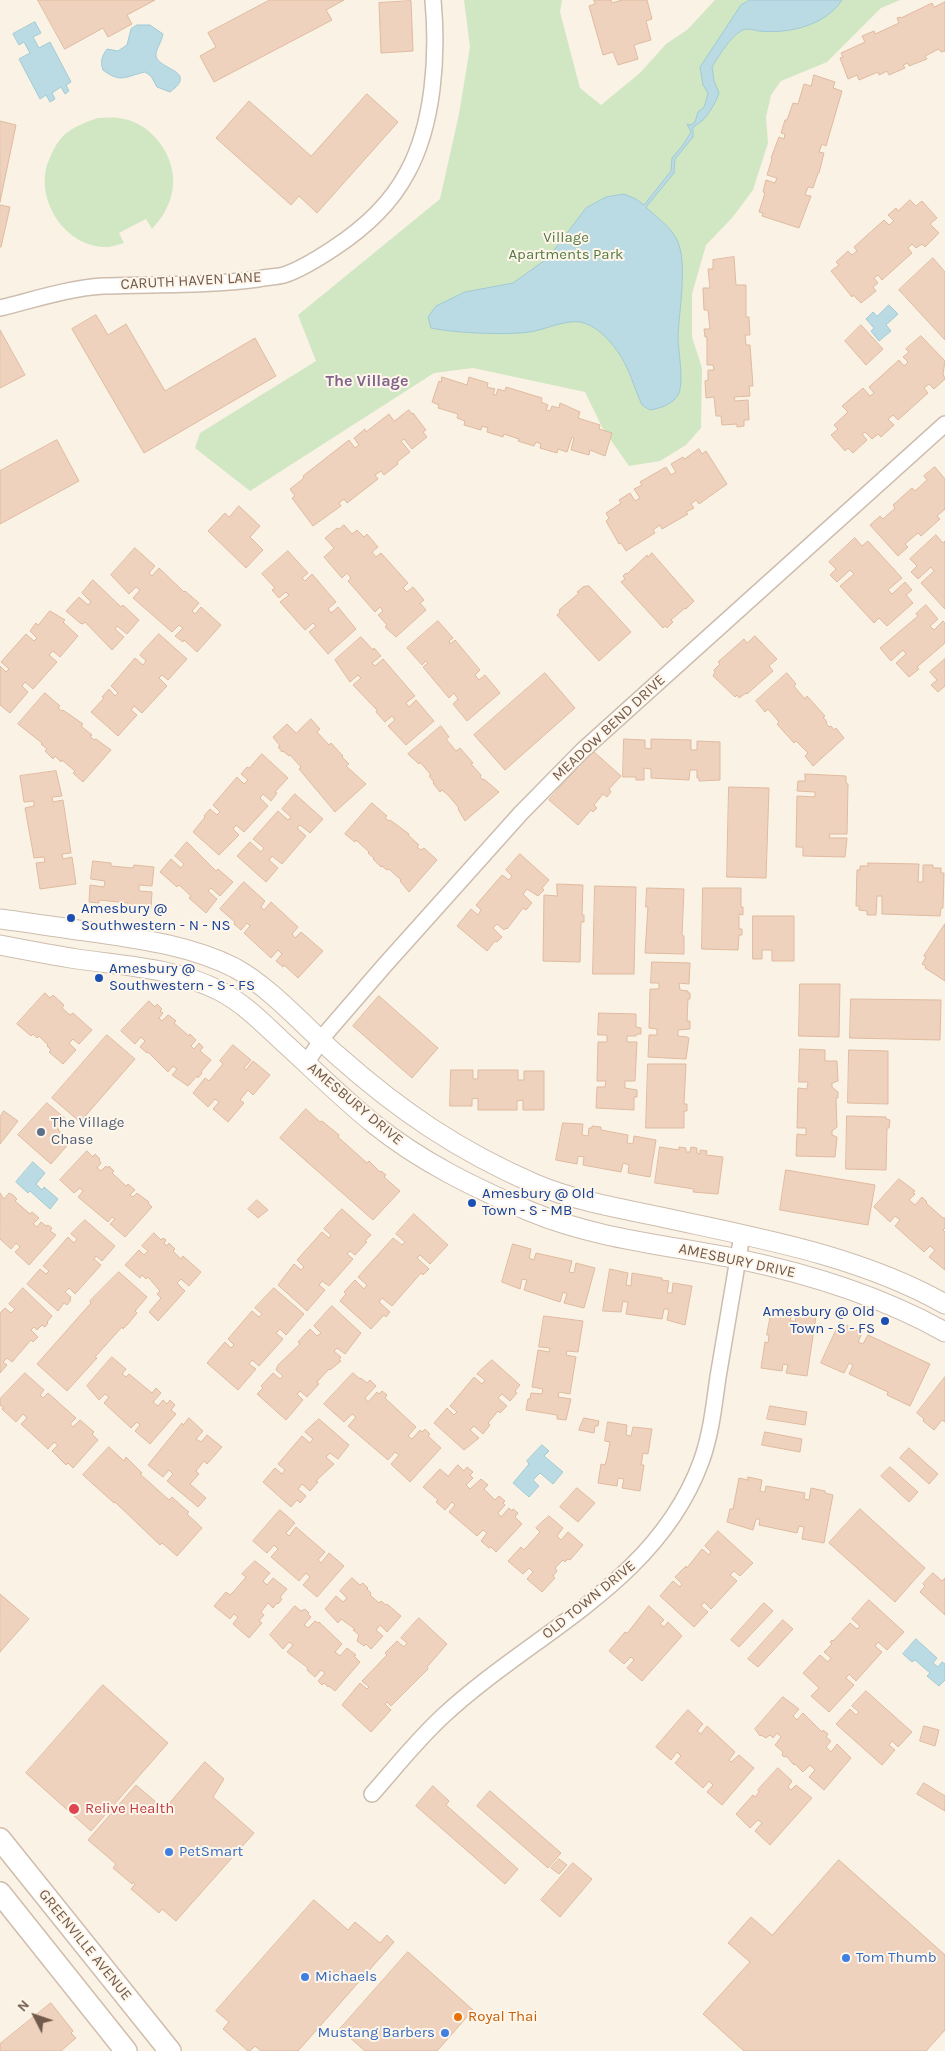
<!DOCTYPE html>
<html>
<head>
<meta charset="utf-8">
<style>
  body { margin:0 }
  #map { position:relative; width:945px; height:2051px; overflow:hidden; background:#faf2e4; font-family:Karla,sans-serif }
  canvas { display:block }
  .north { position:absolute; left:10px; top:1991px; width:50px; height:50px; -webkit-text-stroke:4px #fef6ea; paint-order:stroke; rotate:311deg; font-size:14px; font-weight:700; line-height:20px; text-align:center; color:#715a4b }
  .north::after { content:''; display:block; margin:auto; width:18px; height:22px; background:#715a4b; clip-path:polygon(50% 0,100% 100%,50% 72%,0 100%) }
</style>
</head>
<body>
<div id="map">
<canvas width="945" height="2051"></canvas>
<div class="north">N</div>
</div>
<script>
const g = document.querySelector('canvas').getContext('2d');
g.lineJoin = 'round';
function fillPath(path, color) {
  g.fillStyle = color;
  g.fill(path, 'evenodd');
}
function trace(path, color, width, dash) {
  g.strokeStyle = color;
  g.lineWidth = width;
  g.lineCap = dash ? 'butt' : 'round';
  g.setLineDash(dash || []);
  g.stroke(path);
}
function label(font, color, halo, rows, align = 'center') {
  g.font = font + ' Karla,sans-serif';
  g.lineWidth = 4;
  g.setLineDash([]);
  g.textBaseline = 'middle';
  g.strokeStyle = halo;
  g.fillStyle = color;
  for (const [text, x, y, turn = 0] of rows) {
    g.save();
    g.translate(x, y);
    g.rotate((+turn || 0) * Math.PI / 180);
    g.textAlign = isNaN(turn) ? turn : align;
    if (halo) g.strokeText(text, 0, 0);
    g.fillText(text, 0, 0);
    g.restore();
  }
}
const green = new Path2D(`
  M 464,0 L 562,0 L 560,12 L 580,88 L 601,105 L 640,73 L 666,44 L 687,30 L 715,0 L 900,0 L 881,8 L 827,62 L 781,81 L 771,95 L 766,117 L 768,143 L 753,190 L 732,218 L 706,245 L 692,294 L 692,337 L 702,368 L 701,428 L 686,445 L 660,461 L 629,466 L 603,429 L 585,392 L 473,368 L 434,373 L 250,491 L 195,448 L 200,433 L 316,361 L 298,315 L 440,199 L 459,114 L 470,47 Z
  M 98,118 C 105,118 112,117 118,118 C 153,121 182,162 171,197 C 167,210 161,219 152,229 L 146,219 L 119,233 L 124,243 C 120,244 114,246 109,247 C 67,249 36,203 47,165 C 51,154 56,143 64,135 C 75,126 86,122 98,118 Z`);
const water = new Path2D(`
  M 750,0 L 842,0 C 825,26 788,34 759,31 C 752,30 748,27 741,31 C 729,38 719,56 712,67 L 714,81 L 719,93 C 714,106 706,121 693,127 L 693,137 L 675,159 L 674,173 L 646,207 C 656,217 671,227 677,240 C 688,262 679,311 678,336 C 678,350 684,380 679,393 C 674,404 661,408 650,410 L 642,405 C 634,388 630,369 618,352 C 609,339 596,325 580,322 C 566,320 548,328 535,331 C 512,336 454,333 431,328 L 428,317 L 436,306 L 465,292 L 513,283 L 548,258 L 586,208 L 606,197 L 624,194 L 636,199 L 644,205 L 671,171 L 672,158 L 683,145 L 691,132 L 687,124 L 691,125 L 695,122 L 698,112 L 704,107 L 706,101 L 708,93 L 703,85 L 700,67 L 741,5 Z
  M 35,22 L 41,33 L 33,37 L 39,48 L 50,42 L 71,82 L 66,85 L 69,91 L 65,94 L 61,87 L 52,93 L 55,99 L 50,102 L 46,95 L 40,99 L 19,59 L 30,53 L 24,42 L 19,45 L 13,34 Z
  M 137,25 L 150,25 L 163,34 C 162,41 155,51 156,56 C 159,70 199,71 170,92 L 157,87 L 151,76 L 145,72 C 126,76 121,84 103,70 C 100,61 102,56 107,49 L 118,51 L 127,45 L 131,29 Z
  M 889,305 L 898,314 L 886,325 L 891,331 L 879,341 L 871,331 L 874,328 L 866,319 L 873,312 L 877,316 Z
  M 33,1162 L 45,1173 L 36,1184 L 42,1190 L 44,1187 L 58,1199 L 50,1209 L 30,1191 L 28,1193 L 16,1182 Z
  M 542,1445 L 549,1451 L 544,1456 L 563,1472 L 553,1484 L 540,1473 L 533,1480 L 539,1486 L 529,1497 L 513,1483 L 529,1464 L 527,1461 Z
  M 916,1639 L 937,1658 L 933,1663 L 938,1667 L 942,1662 L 945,1664 L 945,1680 L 939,1686 L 927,1676 L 930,1673 L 915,1660 L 912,1662 L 903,1654 Z`);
const building = new Path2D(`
  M 38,0 L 155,0 L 127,15 L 132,24 L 108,37 L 103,28 L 65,49 Z
  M 270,0 L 344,0 L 326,10 L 332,20 L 214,82 L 200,56 L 216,47 L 208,33 Z
  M 594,0 L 611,0 L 612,3 L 622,0 L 647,0 L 652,19 L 646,21 L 651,40 L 634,45 L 638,59 L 618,65 L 613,52 L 603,55 L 589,6 L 595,4 Z
  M 411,1 L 413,51 L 381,53 L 379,3 Z
  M 945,2 L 945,51 L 941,52 L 939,49 L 925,56 L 927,59 L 909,66 L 908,63 L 903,65 L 905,68 L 889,75 L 887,71 L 879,75 L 878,72 L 859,80 L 857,75 L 848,79 L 840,58 L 843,57 L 841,53 L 865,42 L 862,36 L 874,31 L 875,34 L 899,23 L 897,18 L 900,17 L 901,18 L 932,3 L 934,7 Z
  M 814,75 L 835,82 L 833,88 L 842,91 L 826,146 L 822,144 L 819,152 L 824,153 L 819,173 L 818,173 L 813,188 L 808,187 L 805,195 L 811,196 L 799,228 L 762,216 L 763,213 L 759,212 L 765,193 L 763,192 L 766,180 L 775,183 L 777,178 L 767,175 L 772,159 L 771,158 L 779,137 L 784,139 L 785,134 L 781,133 L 785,120 L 787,120 L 793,103 L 798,104 L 804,84 L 811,86 Z
  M 367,94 L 398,122 L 317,213 L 299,196 L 291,205 L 216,138 L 249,101 L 311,156 Z
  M 0,121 L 16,125 L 0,202 Z
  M 910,200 L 916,206 L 922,201 L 937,218 L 930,224 L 939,233 L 925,247 L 922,244 L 916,248 L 912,244 L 908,248 L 912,253 L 882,280 L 878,275 L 874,278 L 878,283 L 873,287 L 876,291 L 861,303 L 853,295 L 852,297 L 831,271 L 839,265 L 836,262 L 848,251 L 852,255 L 857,251 L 854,247 L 884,220 L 889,225 L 894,221 L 888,215 L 896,208 L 898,211 Z
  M 0,205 L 10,207 L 1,247 L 0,247 Z
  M 734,257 L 736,285 L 746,285 L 746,317 L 749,317 L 750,335 L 745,335 L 746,345 L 750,345 L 753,386 L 749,386 L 750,396 L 734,397 L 735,401 L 748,400 L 749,420 L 744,420 L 744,426 L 737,427 L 737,424 L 722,425 L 721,416 L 716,416 L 714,397 L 706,398 L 705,381 L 708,380 L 708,370 L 714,370 L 713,365 L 707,365 L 707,337 L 705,337 L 704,329 L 710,329 L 708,310 L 704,310 L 703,288 L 710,288 L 708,269 L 713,269 L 713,260 Z
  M 933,258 L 945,272 L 945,340 L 899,290 Z
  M 96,315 L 108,335 L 126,324 L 165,391 L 255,338 L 276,376 L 144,453 L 72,329 Z
  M 861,325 L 883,349 L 866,365 L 845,341 Z
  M 0,330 L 25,375 L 0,388 Z
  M 921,336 L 945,361 L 943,374 L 945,379 L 934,389 L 929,384 L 924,388 L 928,393 L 898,420 L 893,415 L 888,419 L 894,425 L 881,437 L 878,434 L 872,439 L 865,432 L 862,434 L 867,440 L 853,453 L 848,448 L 845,451 L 831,435 L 838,429 L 834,425 L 848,412 L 842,406 L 863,388 L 870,396 L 874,393 L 869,387 L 899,360 L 904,366 L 908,362 L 903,357 L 909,352 L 906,349 Z
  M 442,377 L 467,385 L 469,377 L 488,383 L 487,387 L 495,389 L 493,394 L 496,395 L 498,389 L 505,391 L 506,387 L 542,398 L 541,402 L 548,405 L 546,410 L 550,411 L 552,406 L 559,408 L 560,403 L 580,412 L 578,418 L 600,425 L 599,429 L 612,433 L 605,456 L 590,450 L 589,455 L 571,450 L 574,438 L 572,437 L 567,452 L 558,449 L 557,453 L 540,448 L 541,444 L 536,442 L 534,446 L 518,441 L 519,439 L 504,434 L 503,437 L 487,432 L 488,428 L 482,426 L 481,430 L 464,425 L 465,421 L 457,418 L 458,414 L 438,408 L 439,405 L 432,402 L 439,381 L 441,382 Z
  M 409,410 L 412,414 L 413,413 L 426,430 L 423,432 L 427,437 L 412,449 L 404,439 L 401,441 L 410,452 L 397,462 L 398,464 L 384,475 L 381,471 L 375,475 L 378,479 L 347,503 L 344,499 L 339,503 L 341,506 L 313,526 L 292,498 L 295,496 L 290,489 L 304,478 L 303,476 L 349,440 L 355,448 L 359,445 L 354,438 L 365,429 L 366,432 L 389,414 L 394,421 Z
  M 57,440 L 79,481 L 0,524 L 0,471 Z
  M 699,449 L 702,454 L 706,451 L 727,484 L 699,504 L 696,500 L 691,504 L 694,508 L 686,512 L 688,514 L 662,529 L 660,525 L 653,530 L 655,533 L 626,551 L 621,543 L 619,544 L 606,521 L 609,518 L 606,513 L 621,503 L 619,500 L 630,493 L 635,501 L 640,498 L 634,489 L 642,485 L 640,482 L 666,467 L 671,475 L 676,472 L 671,464 L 683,457 L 684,459 Z
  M 935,467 L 945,479 L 945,509 L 937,516 L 940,519 L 921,536 L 918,533 L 905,544 L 908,547 L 898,556 L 870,525 L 880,516 L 883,519 L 895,508 L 893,505 L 912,488 L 915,491 L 927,480 L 924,476 Z
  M 239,506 L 260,526 L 250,537 L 263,550 L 246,568 L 208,531 L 225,513 L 229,517 Z
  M 344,525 L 352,534 L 357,530 L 364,537 L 367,534 L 378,547 L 372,552 L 376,557 L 381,553 L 408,583 L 403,588 L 407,592 L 413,587 L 424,600 L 420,603 L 426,610 L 396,637 L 385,627 L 387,625 L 378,615 L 383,611 L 380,607 L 375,612 L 348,581 L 351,578 L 347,573 L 342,578 L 324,557 L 334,548 L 325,538 L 337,528 L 339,529 Z
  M 936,535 L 943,543 L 945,541 L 945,609 L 921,583 L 934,571 L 931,567 L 918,579 L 911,572 L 917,566 L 910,559 Z
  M 855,538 L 862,546 L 868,541 L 902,578 L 888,590 L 892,594 L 905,582 L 912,590 L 906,595 L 913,603 L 887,626 L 879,618 L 874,623 L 840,586 L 854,574 L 850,570 L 837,582 L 830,575 L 836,569 L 829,562 Z
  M 135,548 L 155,566 L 149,573 L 152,576 L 159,568 L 184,592 L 185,591 L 199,603 L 192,611 L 195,614 L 201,607 L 221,625 L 197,652 L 184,640 L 183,642 L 175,636 L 183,628 L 179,625 L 172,632 L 133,598 L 140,590 L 136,587 L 129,594 L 111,575 Z
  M 288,551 L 308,573 L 302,578 L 305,581 L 312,574 L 336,602 L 328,609 L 331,613 L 338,607 L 356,629 L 328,654 L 309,632 L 316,626 L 313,623 L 305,630 L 280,602 L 289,595 L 286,592 L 279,598 L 272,590 L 275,588 L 262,574 Z
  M 652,553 L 694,601 L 686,609 L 685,608 L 671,620 L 673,622 L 667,628 L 665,626 L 663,628 L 621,582 L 625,579 L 623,576 L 626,573 L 627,574 L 647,555 L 648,557 Z
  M 93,580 L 121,607 L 123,605 L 139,620 L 127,634 L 117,626 L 115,629 L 124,637 L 112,650 L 85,622 L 83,624 L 80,623 L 66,611 L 79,597 L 88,605 L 91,602 L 82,593 Z
  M 589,586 L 631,632 L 599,661 L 557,615 L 560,612 L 559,610 L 579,593 L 577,592 L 583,587 Z
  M 926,605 L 938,619 L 930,626 L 934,630 L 943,621 L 945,623 L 945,643 L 917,667 L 919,669 L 909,677 L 896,663 L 906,654 L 903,650 L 891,661 L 880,648 L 918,616 L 916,614 Z
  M 50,611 L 65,620 L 63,622 L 78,636 L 60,657 L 53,651 L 49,655 L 57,662 L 33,689 L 25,682 L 22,686 L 28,692 L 10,713 L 0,705 L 0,666 L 6,672 L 9,669 L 1,662 L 26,634 L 34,641 L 37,638 L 30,631 L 36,623 L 38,625 Z
  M 438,621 L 453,638 L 449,641 L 450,644 L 455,640 L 480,670 L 475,675 L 479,680 L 485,675 L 500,693 L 467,721 L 453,704 L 458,699 L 454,693 L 449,698 L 423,667 L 428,663 L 426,661 L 422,665 L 407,648 Z
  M 159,634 L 187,659 L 168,680 L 162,675 L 159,678 L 167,686 L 142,713 L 134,706 L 131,710 L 137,715 L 118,736 L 91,712 L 104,698 L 102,697 L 109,689 L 115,696 L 118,693 L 111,686 L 135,658 L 143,665 L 146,661 L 140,655 Z
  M 755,636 L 777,659 L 769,666 L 773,671 L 747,694 L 746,693 L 739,698 L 737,695 L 735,697 L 713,676 L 715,672 L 714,670 L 720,664 L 718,662 L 744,639 L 747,643 Z
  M 361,637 L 373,650 L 374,648 L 381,656 L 372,663 L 375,666 L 383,659 L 415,696 L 406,703 L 409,707 L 416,700 L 434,721 L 406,745 L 388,726 L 395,720 L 392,716 L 385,722 L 376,712 L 377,710 L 353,685 L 361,678 L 358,675 L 350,682 L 335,660 Z
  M 945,659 L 945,686 L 938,692 L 931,685 L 937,680 L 930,672 Z
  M 545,673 L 575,708 L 505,770 L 474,735 Z
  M 787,673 L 796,684 L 794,686 L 798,691 L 805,699 L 807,696 L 825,716 L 823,717 L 827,722 L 826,723 L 829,727 L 831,726 L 834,730 L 836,728 L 844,738 L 813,766 L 805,756 L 808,753 L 796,741 L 794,743 L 777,724 L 779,722 L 768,709 L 765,712 L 756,701 Z
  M 45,693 L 60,706 L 58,708 L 62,711 L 63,710 L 83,724 L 81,726 L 92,735 L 90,736 L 94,740 L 96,739 L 111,750 L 83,782 L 73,773 L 75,771 L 62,760 L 61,762 L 55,756 L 53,759 L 45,751 L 47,749 L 41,744 L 42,743 L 18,724 Z
  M 311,719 L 320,729 L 317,732 L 329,745 L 331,743 L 343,756 L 342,757 L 349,764 L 346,766 L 366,784 L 335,812 L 299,769 L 301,767 L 290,755 L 289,756 L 283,751 L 282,752 L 278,747 L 280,746 L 273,737 L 287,724 L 296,733 Z
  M 441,726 L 449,737 L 446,739 L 456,751 L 460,748 L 473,763 L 471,764 L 481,775 L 480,777 L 483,780 L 484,779 L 499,792 L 465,821 L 458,809 L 459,808 L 448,795 L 442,790 L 440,792 L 433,783 L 434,782 L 429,776 L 431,775 L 420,762 L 419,764 L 408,754 Z
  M 624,739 L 645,740 L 645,748 L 651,749 L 651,739 L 691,740 L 691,750 L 697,750 L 697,741 L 720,742 L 720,780 L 699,781 L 699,778 L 697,778 L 697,770 L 690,770 L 689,780 L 651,778 L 651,769 L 644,768 L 644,780 L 636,780 L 636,777 L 623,777 Z
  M 593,751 L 621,776 L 609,789 L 611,792 L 607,797 L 603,794 L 594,805 L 597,808 L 593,812 L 591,810 L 578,825 L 549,800 Z
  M 262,754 L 288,778 L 275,792 L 277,793 L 271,801 L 263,794 L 260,798 L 268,806 L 244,832 L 236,825 L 233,829 L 239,835 L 219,855 L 193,832 L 205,817 L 204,816 L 210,809 L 217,815 L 220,812 L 213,805 L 237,777 L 244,784 L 248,780 L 241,774 L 247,767 L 249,768 Z
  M 56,771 L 62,796 L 52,797 L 53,802 L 63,800 L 71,853 L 62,854 L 63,859 L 72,857 L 76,884 L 40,889 L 36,863 L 45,862 L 44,857 L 34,858 L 25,808 L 34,806 L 34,801 L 24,802 L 20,776 Z
  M 805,774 L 846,776 L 846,783 L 848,784 L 847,834 L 830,834 L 829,838 L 847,838 L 845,857 L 803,856 L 803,847 L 796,847 L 797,796 L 815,797 L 815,792 L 797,791 L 798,781 L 805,781 Z
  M 729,787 L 769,788 L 766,878 L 727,877 Z
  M 295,794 L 323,819 L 310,833 L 300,825 L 297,828 L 306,836 L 282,864 L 272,856 L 269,860 L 278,868 L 266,882 L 237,856 L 250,842 L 261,852 L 264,848 L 253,839 L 278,811 L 288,820 L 291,817 L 282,809 Z
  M 372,803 L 387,816 L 385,818 L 389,821 L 390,820 L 409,834 L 408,835 L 419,845 L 417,847 L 421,850 L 424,848 L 437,860 L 409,892 L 400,881 L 401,880 L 389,869 L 387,870 L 382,866 L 381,867 L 373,859 L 374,858 L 368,853 L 369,852 L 356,840 L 355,842 L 345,834 Z
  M 187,842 L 216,871 L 218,869 L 233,882 L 220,896 L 211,888 L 208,891 L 217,899 L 206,913 L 189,898 L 191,896 L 179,885 L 177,887 L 160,872 L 171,859 L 181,868 L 184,864 L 175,856 Z
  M 520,854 L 549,880 L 542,888 L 544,890 L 538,896 L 527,889 L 523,894 L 532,903 L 526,910 L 523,908 L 507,929 L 506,928 L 504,930 L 497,924 L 493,928 L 502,937 L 497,942 L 495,941 L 487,951 L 457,926 L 471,909 L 478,915 L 481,910 L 476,905 L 502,875 L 509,880 L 512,876 L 506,870 Z
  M 93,861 L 111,863 L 111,866 L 133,868 L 134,865 L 154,867 L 152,886 L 139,885 L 139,891 L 152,892 L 151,908 L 128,905 L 128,903 L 99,900 L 99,903 L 89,902 L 90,885 L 104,887 L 105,881 L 91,879 Z
  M 868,863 L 919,864 L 918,882 L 923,882 L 923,865 L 933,865 L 933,868 L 941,868 L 941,873 L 944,873 L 943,908 L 941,908 L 940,916 L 882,914 L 882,896 L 877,896 L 876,915 L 867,915 L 867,911 L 859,910 L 859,906 L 856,906 L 857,870 L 860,870 L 860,866 L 868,866 Z
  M 244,882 L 265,901 L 261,907 L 264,910 L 271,902 L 298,927 L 292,934 L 295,938 L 301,932 L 323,951 L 298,978 L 284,965 L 283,967 L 276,961 L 282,954 L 278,950 L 271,958 L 244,933 L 250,926 L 247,923 L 241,930 L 234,924 L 235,922 L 220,909 Z
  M 557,884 L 583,885 L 582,915 L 584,915 L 584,922 L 581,922 L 580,962 L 543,961 L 544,895 L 557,896 Z
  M 595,886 L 636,887 L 634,974 L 593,974 Z
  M 647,888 L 684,889 L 682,935 L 684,936 L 684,954 L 645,953 L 648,907 L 646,907 Z
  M 703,888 L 741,888 L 741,907 L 743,907 L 743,915 L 739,914 L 739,929 L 742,929 L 742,935 L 739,935 L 738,950 L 702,949 Z
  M 753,916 L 794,916 L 794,961 L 772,961 L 772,950 L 762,950 L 762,959 L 753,959 Z
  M 945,924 L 945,981 L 925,968 L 926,966 L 922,964 L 926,957 L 924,956 Z
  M 652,962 L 690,963 L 689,984 L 679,983 L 680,990 L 688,991 L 688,993 L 690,993 L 690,999 L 688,999 L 687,1021 L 690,1021 L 690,1029 L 678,1030 L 678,1036 L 687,1037 L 689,1038 L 686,1059 L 648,1057 L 649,1035 L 657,1035 L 657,1029 L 649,1028 L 650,989 L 659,989 L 659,983 L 651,983 Z
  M 800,984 L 840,984 L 839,1037 L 799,1036 Z
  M 45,993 L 50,998 L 53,995 L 64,1005 L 62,1008 L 70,1015 L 73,1013 L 92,1030 L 79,1044 L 73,1039 L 69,1043 L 76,1050 L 63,1064 L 49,1052 L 51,1050 L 47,1046 L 48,1045 L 39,1036 L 37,1038 L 33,1034 L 31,1036 L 17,1024 Z
  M 379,996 L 438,1048 L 412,1078 L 353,1026 Z
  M 851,999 L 941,1000 L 940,1040 L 850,1038 Z
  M 149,1001 L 155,1007 L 157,1004 L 162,1009 L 160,1011 L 163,1013 L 159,1018 L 162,1021 L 168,1015 L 171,1017 L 176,1021 L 174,1023 L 189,1036 L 190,1034 L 196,1040 L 191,1046 L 194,1049 L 199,1043 L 203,1047 L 200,1051 L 211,1060 L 201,1072 L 202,1073 L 198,1078 L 197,1076 L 188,1086 L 172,1075 L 177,1069 L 173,1066 L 168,1072 L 148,1052 L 147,1053 L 140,1047 L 145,1041 L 141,1037 L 135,1044 L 121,1031 Z
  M 599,1013 L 636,1014 L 636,1027 L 641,1028 L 641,1034 L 637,1034 L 636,1036 L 627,1036 L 627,1042 L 637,1042 L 635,1081 L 625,1081 L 625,1088 L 637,1090 L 637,1097 L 634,1097 L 634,1110 L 596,1108 L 597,1087 L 605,1087 L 606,1081 L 597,1081 L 598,1042 L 607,1042 L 607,1035 L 598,1035 Z
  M 107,1035 L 135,1059 L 80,1122 L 52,1098 Z
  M 233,1045 L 251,1060 L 244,1068 L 246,1070 L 253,1061 L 270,1075 L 253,1095 L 248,1090 L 240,1100 L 244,1103 L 228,1122 L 213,1109 L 219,1102 L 215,1099 L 208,1107 L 193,1093 L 205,1078 L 209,1081 L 223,1064 L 220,1061 Z
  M 800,1049 L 825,1050 L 825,1061 L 837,1061 L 838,1081 L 832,1083 L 832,1087 L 838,1092 L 838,1098 L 836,1098 L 837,1127 L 832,1131 L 832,1135 L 837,1137 L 835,1157 L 796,1156 L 797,1134 L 806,1135 L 806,1128 L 797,1128 L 798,1088 L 807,1089 L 808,1082 L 799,1082 Z
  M 849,1050 L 888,1051 L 888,1104 L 848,1103 Z
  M 648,1064 L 686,1064 L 684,1104 L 687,1104 L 687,1111 L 684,1111 L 684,1128 L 646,1128 Z
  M 451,1070 L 473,1070 L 473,1079 L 478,1079 L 478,1070 L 518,1070 L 518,1080 L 524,1080 L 524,1071 L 544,1071 L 544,1110 L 523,1110 L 523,1100 L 517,1101 L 517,1110 L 478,1110 L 478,1098 L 472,1099 L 472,1106 L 450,1106 Z
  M 47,1103 L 67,1120 L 58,1130 L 71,1141 L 51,1164 L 18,1135 Z
  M 306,1109 L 320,1122 L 322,1121 L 339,1135 L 338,1137 L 367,1163 L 369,1161 L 380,1172 L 381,1171 L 386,1175 L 384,1177 L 400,1191 L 373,1220 L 280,1138 Z
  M 4,1111 L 18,1121 L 0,1144 L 0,1117 Z
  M 847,1116 L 886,1117 L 886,1119 L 890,1120 L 889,1128 L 887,1128 L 886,1170 L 846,1169 Z
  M 563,1123 L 583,1124 L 582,1135 L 588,1136 L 589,1128 L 592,1128 L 592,1126 L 601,1127 L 601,1130 L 628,1135 L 627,1143 L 633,1144 L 634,1136 L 656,1140 L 650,1177 L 628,1173 L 629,1165 L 623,1163 L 621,1172 L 583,1165 L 584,1157 L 578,1156 L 577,1164 L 556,1160 Z
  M 660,1147 L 679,1150 L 679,1147 L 686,1148 L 686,1152 L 690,1152 L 691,1147 L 697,1148 L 697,1153 L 700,1154 L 700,1150 L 707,1151 L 706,1155 L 723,1157 L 718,1194 L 693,1192 L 694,1189 L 655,1183 Z
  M 87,1151 L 93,1157 L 95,1154 L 100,1159 L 99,1160 L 101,1163 L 97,1168 L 101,1171 L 106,1166 L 108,1168 L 109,1166 L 114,1171 L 112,1173 L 126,1186 L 128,1184 L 135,1190 L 130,1195 L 133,1197 L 137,1193 L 149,1202 L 148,1203 L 152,1207 L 125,1237 L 110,1224 L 115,1219 L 112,1217 L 108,1222 L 78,1197 L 83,1191 L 80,1188 L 74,1193 L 60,1180 Z
  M 786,1170 L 875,1185 L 868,1225 L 780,1210 Z
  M 899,1179 L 915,1191 L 913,1192 L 915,1194 L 909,1200 L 915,1205 L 922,1197 L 927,1202 L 926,1203 L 943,1218 L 945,1218 L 945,1228 L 943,1230 L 945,1232 L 945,1270 L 929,1257 L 935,1250 L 930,1246 L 924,1252 L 895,1226 L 900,1220 L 895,1216 L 890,1222 L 874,1207 Z
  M 0,1193 L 4,1199 L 9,1193 L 13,1195 L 17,1199 L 15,1201 L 30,1214 L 32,1212 L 39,1218 L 33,1224 L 37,1227 L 41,1222 L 46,1226 L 48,1225 L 52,1228 L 50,1231 L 56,1235 L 29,1265 L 15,1252 L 20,1247 L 16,1243 L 11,1249 L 0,1239 Z
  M 257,1200 L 268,1210 L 258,1218 L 248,1209 Z
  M 342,1209 L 371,1235 L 365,1241 L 367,1242 L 355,1255 L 350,1251 L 347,1254 L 353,1259 L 329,1286 L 322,1281 L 319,1285 L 325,1290 L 307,1311 L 278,1285 L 294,1264 L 301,1270 L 304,1267 L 297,1260 L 322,1232 L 329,1238 L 331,1235 L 324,1229 Z
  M 414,1214 L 448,1245 L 430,1264 L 420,1255 L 417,1258 L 429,1269 L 423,1275 L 421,1273 L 392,1306 L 382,1298 L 379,1302 L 390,1312 L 386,1317 L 384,1315 L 371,1329 L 340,1301 L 346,1294 L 344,1292 L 355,1280 L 364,1289 L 367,1285 L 358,1277 L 393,1238 L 402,1245 L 405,1242 L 396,1234 Z
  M 85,1220 L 115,1246 L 102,1261 L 96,1256 L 94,1259 L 101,1265 L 75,1294 L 69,1288 L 65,1292 L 71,1297 L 70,1299 L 71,1300 L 67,1305 L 64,1303 L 58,1311 L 27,1284 L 40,1269 L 46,1274 L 49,1271 L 43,1266 L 68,1237 L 74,1243 L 77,1239 L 71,1234 Z
  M 154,1233 L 161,1240 L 163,1238 L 166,1240 L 164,1243 L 167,1246 L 169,1243 L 175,1249 L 173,1251 L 181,1259 L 183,1256 L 201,1272 L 189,1286 L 181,1279 L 177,1283 L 185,1291 L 158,1321 L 149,1312 L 161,1298 L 157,1294 L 160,1291 L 148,1277 L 146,1279 L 142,1275 L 140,1278 L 125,1265 L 139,1250 L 144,1255 L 148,1251 L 142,1246 Z
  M 513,1244 L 531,1249 L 529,1258 L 534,1260 L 536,1253 L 572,1261 L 569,1272 L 574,1273 L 576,1263 L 595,1268 L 584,1308 L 564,1303 L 567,1294 L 563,1292 L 560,1302 L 524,1290 L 527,1280 L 522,1279 L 520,1289 L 502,1282 Z
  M 610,1269 L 628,1273 L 626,1285 L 631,1286 L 632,1273 L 662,1278 L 662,1280 L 669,1281 L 667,1293 L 672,1293 L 673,1283 L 692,1286 L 685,1325 L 667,1320 L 669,1310 L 667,1309 L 664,1309 L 662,1319 L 626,1314 L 628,1302 L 626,1302 L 623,1301 L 621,1312 L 603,1311 Z
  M 119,1272 L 147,1297 L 135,1311 L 137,1313 L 128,1324 L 123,1329 L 122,1327 L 95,1357 L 97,1358 L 67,1391 L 37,1364 L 91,1303 L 90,1301 Z
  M 23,1288 L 52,1316 L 47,1322 L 48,1323 L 45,1327 L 42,1325 L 37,1330 L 34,1327 L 31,1330 L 38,1337 L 33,1342 L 31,1340 L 12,1362 L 7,1358 L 3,1362 L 7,1365 L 0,1373 L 0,1313 L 5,1308 L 11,1313 L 15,1309 L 9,1304 Z
  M 274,1288 L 304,1314 L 286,1335 L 280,1329 L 276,1333 L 283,1339 L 259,1366 L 252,1360 L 249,1364 L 256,1369 L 238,1390 L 207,1363 L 225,1342 L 231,1348 L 234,1345 L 228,1339 L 252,1311 L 259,1317 L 262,1314 L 255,1308 Z
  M 332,1306 L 361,1333 L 345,1354 L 337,1348 L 334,1351 L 341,1357 L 339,1360 L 341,1361 L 330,1370 L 329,1369 L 317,1382 L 319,1384 L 307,1397 L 300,1391 L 297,1394 L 303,1400 L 286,1420 L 257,1394 L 263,1388 L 261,1386 L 273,1373 L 280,1379 L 283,1376 L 276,1370 L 278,1365 L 300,1344 L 298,1342 L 310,1329 L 317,1336 L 321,1333 L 314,1326 Z
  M 772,1309 L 792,1312 L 790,1321 L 793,1321 L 795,1322 L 797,1313 L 816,1316 L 807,1376 L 786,1373 L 788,1365 L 783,1364 L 782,1371 L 761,1368 L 765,1342 L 768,1343 L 769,1335 L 767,1335 Z
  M 544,1316 L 583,1321 L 578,1352 L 567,1351 L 566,1355 L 576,1357 L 570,1394 L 559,1392 L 558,1397 L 571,1399 L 566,1420 L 557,1419 L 557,1415 L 526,1410 L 528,1399 L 530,1399 L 531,1393 L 542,1394 L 543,1389 L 532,1387 L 538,1350 L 549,1352 L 550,1348 L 539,1347 Z
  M 840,1322 L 862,1333 L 858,1342 L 863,1344 L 868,1335 L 930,1364 L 910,1406 L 887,1395 L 888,1392 L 849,1374 L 853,1365 L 849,1363 L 844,1373 L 821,1363 Z
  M 112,1357 L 126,1369 L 122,1374 L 126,1377 L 129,1374 L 152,1393 L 156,1388 L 161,1393 L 153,1402 L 158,1406 L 163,1400 L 167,1404 L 170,1400 L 175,1405 L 171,1410 L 176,1414 L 150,1444 L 135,1431 L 140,1425 L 137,1422 L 131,1428 L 104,1403 L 109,1397 L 105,1394 L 99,1400 L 87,1386 Z
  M 492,1360 L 520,1385 L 515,1391 L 517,1393 L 510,1401 L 502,1394 L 498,1398 L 507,1406 L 500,1413 L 498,1411 L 488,1423 L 490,1425 L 483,1434 L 474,1426 L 470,1430 L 479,1438 L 464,1450 L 434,1423 L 447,1408 L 454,1415 L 457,1412 L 450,1406 L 474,1377 L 482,1384 L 485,1380 L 477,1374 Z
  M 25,1373 L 44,1390 L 40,1395 L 43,1398 L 48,1393 L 76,1418 L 70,1424 L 73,1427 L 80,1420 L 94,1432 L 92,1434 L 98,1440 L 73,1468 L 68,1463 L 66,1465 L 52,1451 L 58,1445 L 54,1442 L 48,1449 L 21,1424 L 27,1418 L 23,1414 L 16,1422 L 2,1409 L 4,1408 L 0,1405 L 0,1399 Z
  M 353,1373 L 360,1379 L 361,1378 L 367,1383 L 370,1380 L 376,1386 L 365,1398 L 368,1402 L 377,1392 L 379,1394 L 382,1391 L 387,1395 L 385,1398 L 416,1427 L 408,1436 L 412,1439 L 420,1430 L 422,1432 L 425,1429 L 430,1434 L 428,1436 L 441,1448 L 410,1482 L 391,1464 L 399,1455 L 395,1452 L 388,1460 L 348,1426 L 356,1417 L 352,1414 L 344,1422 L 324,1404 Z
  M 945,1377 L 945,1422 L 942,1420 L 934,1430 L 923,1421 L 924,1419 L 917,1413 Z
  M 770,1406 L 807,1412 L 805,1425 L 767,1419 Z
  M 189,1418 L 203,1431 L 196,1439 L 201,1442 L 207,1435 L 222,1447 L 207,1464 L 204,1461 L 196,1471 L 199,1474 L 190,1484 L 206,1498 L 198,1507 L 167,1481 L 173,1474 L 169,1470 L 163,1477 L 148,1465 L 182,1423 L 183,1425 Z
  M 584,1418 L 599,1421 L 598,1426 L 595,1426 L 594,1433 L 579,1430 Z
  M 319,1419 L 349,1445 L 338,1459 L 330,1453 L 326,1457 L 334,1464 L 316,1481 L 318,1482 L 310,1491 L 302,1484 L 298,1489 L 306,1496 L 300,1503 L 297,1500 L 291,1507 L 263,1482 L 275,1468 L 282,1474 L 285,1470 L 278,1464 L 302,1436 L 310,1443 L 313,1439 L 305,1432 Z
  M 608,1422 L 627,1425 L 626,1435 L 631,1436 L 633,1427 L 652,1429 L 648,1454 L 643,1453 L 641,1465 L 644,1465 L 640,1491 L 622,1488 L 624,1479 L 618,1478 L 617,1486 L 598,1483 L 601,1464 L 605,1465 L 607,1458 L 610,1442 L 605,1441 Z
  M 765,1432 L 802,1439 L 800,1452 L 762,1445 Z
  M 109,1447 L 124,1461 L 126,1457 L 142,1473 L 140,1474 L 169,1500 L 172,1497 L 184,1508 L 189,1512 L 187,1514 L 202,1528 L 177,1556 L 162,1543 L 160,1545 L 115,1502 L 114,1503 L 83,1475 Z
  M 909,1448 L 938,1474 L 929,1484 L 900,1458 Z
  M 458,1465 L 464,1471 L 467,1467 L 473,1472 L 470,1475 L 473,1478 L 466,1485 L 470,1489 L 481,1479 L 488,1485 L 484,1489 L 495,1500 L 499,1496 L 505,1501 L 503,1503 L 505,1505 L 498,1513 L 501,1517 L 509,1508 L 512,1511 L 513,1509 L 518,1513 L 515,1517 L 522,1524 L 496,1552 L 491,1547 L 489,1548 L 481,1541 L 487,1533 L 483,1530 L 477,1536 L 449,1512 L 455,1505 L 452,1502 L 445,1510 L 436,1502 L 438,1500 L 423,1487 L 440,1469 L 448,1476 Z
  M 890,1467 L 918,1492 L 909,1502 L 881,1476 Z
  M 748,1477 L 762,1480 L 760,1491 L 763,1492 L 765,1492 L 766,1486 L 805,1493 L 804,1499 L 809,1500 L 811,1488 L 825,1491 L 825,1493 L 833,1495 L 824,1543 L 802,1539 L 804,1527 L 799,1526 L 797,1533 L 759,1525 L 760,1519 L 756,1519 L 753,1530 L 727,1522 L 730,1509 L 733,1509 L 739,1478 L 748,1480 Z
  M 577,1488 L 595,1503 L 578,1522 L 560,1507 Z
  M 860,1509 L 925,1568 L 895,1602 L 829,1543 Z
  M 280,1510 L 295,1523 L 286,1533 L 289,1536 L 296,1527 L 325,1552 L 318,1560 L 321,1563 L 329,1553 L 344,1566 L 317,1597 L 303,1585 L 310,1577 L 306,1573 L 299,1581 L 271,1557 L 278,1549 L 274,1545 L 267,1553 L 253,1541 Z
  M 549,1516 L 563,1528 L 557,1536 L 561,1540 L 568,1532 L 583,1545 L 570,1560 L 568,1559 L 565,1562 L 563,1560 L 555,1568 L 557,1571 L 553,1576 L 555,1578 L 542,1592 L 527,1579 L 533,1572 L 529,1568 L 523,1574 L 508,1561 L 521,1547 L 524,1550 L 540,1532 L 536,1528 Z
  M 718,1531 L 753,1563 L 740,1576 L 734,1571 L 730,1575 L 737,1581 L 711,1609 L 704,1602 L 701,1606 L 708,1612 L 694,1627 L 660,1596 L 673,1581 L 680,1587 L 682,1584 L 675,1577 L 686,1566 L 687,1568 L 702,1549 L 709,1555 L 711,1552 L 705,1546 Z
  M 255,1561 L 270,1573 L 263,1581 L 267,1585 L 273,1578 L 287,1589 L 280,1597 L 282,1599 L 278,1604 L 277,1603 L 273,1608 L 268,1603 L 261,1612 L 264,1615 L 259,1621 L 262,1623 L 249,1638 L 233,1624 L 238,1617 L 234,1614 L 230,1619 L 214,1606 L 226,1592 L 230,1595 L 235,1590 L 246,1577 L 242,1574 Z
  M 933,1573 L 942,1581 L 945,1578 L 945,1615 L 920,1592 L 925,1586 L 923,1584 Z
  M 352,1578 L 360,1585 L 363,1583 L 368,1588 L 367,1589 L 371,1593 L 370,1595 L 379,1603 L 381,1601 L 386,1605 L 387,1604 L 401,1616 L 387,1632 L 380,1625 L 376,1630 L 383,1636 L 371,1649 L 366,1644 L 364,1646 L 357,1641 L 359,1635 L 353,1630 L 355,1629 L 341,1619 L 338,1623 L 325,1609 L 336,1596 L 343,1602 L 347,1598 L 340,1591 Z
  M 0,1594 L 29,1619 L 0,1652 Z
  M 869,1600 L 904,1632 L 887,1650 L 878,1642 L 875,1646 L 882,1652 L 856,1681 L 849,1674 L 846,1678 L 854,1685 L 829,1712 L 811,1696 L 819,1688 L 803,1673 L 820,1655 L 828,1662 L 831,1658 L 824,1652 L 832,1644 L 830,1642 L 832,1640 L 833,1641 L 850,1623 L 857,1629 L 860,1626 L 852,1619 Z
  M 764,1603 L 773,1611 L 739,1647 L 731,1640 Z
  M 295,1606 L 301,1611 L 305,1609 L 309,1613 L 308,1614 L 311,1617 L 304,1625 L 308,1628 L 315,1621 L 318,1623 L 319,1622 L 342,1644 L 335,1652 L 340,1656 L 347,1648 L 356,1655 L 354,1656 L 360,1662 L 335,1691 L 329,1686 L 328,1687 L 324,1683 L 322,1685 L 318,1681 L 325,1673 L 321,1670 L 315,1677 L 307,1670 L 308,1668 L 287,1652 L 293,1645 L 289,1642 L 283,1649 L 270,1635 Z
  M 649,1606 L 664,1620 L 660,1624 L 664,1627 L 668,1622 L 682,1636 L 642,1681 L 627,1668 L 634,1660 L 631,1657 L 624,1664 L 609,1651 L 625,1632 L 627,1633 Z
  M 419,1618 L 447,1644 L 427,1667 L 428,1669 L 391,1706 L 387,1702 L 385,1704 L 391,1710 L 371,1732 L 342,1705 L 360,1683 L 367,1689 L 369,1687 L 362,1681 L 387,1655 L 385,1653 L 397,1641 L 404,1647 L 407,1643 L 401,1638 Z
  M 783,1620 L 793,1629 L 758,1667 L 748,1659 Z
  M 103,1685 L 168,1743 L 91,1831 L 26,1773 Z
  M 866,1691 L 912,1732 L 898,1747 L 892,1741 L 889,1745 L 895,1750 L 882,1765 L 836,1724 L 850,1709 L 856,1715 L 859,1712 L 852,1706 Z
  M 783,1697 L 799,1709 L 793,1716 L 797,1720 L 803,1713 L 822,1732 L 823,1730 L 828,1734 L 826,1737 L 831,1741 L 826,1747 L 831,1752 L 837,1744 L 851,1758 L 824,1790 L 809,1777 L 815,1770 L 810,1765 L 803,1772 L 795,1764 L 794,1765 L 786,1756 L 784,1757 L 782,1755 L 783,1752 L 775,1745 L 781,1737 L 777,1733 L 773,1738 L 770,1735 L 766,1738 L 761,1735 L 760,1736 L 755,1729 Z
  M 688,1710 L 703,1724 L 697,1731 L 701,1734 L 707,1726 L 735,1752 L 729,1760 L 731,1762 L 739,1755 L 754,1768 L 722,1805 L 707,1792 L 713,1785 L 709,1781 L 703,1788 L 675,1763 L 681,1756 L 677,1752 L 671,1760 L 656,1747 Z
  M 924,1726 L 939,1730 L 935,1746 L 920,1741 Z
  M 205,1762 L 224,1779 L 213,1797 L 254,1833 L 176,1921 L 162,1909 L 159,1913 L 131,1889 L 135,1884 L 133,1882 L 132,1884 L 113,1868 L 116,1864 L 88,1840 L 136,1785 L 164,1809 Z
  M 778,1768 L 792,1781 L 788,1787 L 791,1790 L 796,1785 L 812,1798 L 770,1845 L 755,1831 L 762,1823 L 758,1820 L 750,1828 L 736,1814 L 753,1795 L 755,1797 L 759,1792 L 758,1790 Z
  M 924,1783 L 945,1796 L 945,1811 L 917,1794 Z
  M 433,1786 L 449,1801 L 446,1805 L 518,1869 L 505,1884 L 416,1806 Z
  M 490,1791 L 561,1853 L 548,1868 L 477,1806 Z
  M 559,1859 L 567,1865 L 559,1874 L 551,1868 Z
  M 839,1860 L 945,1955 L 945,2030 L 926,2051 L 744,2051 L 703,2014 L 750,1962 L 728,1943 L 751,1917 L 772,1935 Z
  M 573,1863 L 592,1879 L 560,1917 L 541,1900 Z
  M 314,1900 L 348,1930 L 355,1922 L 380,1943 L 387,1935 L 394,1942 L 298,2051 L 261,2051 L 255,2046 L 250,2051 L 248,2051 L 223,2029 L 229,2022 L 216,2011 Z
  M 408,1952 L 473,2010 L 437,2051 L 365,2051 L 340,2029 Z
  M 51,2003 L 73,2031 L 71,2033 L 76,2038 L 61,2051 L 0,2051 L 0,2044 Z`);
const minor = new Path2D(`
  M 0,308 C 33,300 69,288 103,286 C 155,284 207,286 258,279 C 266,277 276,277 284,275 C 302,269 319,258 334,248 C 363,229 390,205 407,173 C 434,124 438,55 433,0
  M 306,1063 L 327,1032 L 384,966 L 521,813 L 583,750 L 945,424
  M 372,1794 C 395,1768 417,1740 443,1716 C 532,1633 656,1584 701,1462 C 711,1435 714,1405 718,1377 C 726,1329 734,1282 742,1235`);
const tertiary = new Path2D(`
  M 0,919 C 31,923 62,928 93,932 C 141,939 192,946 235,968 C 270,987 307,1029 338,1056 C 400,1111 459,1151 535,1184 C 575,1201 619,1208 661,1217 C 757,1238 858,1255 945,1304
  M 0,945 C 26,950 52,955 77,959 C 126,966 175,968 220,991 C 243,1003 262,1022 281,1040 C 312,1068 342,1098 374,1124 C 421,1162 475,1188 529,1211 C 596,1239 668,1245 738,1259 C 810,1274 881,1296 945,1332`);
const secondary = new Path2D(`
  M 0,1839 L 170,2051
  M 0,1893 L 126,2051`);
const markers = [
  [71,918,5,"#1a4fb4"],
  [99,978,5,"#1a4fb4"],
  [41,1132,5,"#5c6f8a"],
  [472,1203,5,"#1a4fb4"],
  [885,1321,5,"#1a4fb4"],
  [74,1809,6,"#e0444e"],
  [169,1852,5,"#3f7fe0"],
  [846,1958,5,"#3f7fe0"],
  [305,1977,5,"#3f7fe0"],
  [458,2017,5,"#e8710a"],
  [445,2033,5,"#3f7fe0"]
];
const parkNames = [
  ["Village",566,238],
  ["Apartments Park",566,255]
];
const streetNames = [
  ["CARUTH HAVEN LANE",191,281,-3],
  ["MEADOW BEND DRIVE",609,728,-43],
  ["AMESBURY DRIVE",355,1104,40],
  ["AMESBURY DRIVE",737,1261,12],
  ["OLD TOWN DRIVE",589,1600,-39],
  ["GREENVILLE AVENUE",85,1945,51]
];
const transitNames = [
  ["Amesbury @",81,909],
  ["Southwestern - N - NS",81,926],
  ["Amesbury @",109,969],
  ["Southwestern - S - FS",109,986],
  ["Amesbury @ Old",482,1194],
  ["Town - S - MB",482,1211],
  ["Amesbury @ Old",875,1312,"right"],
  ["Town - S - FS",875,1329,"right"]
];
const serviceNames = [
  ["The Village",51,1123],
  ["Chase",51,1140]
];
const healthNames = [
  ["Relive Health",85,1809]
];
const shopNames = [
  ["PetSmart",179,1852],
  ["Tom Thumb",856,1958],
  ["Michaels",315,1977],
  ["Mustang Barbers",435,2033,"right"]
];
const foodNames = [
  ["Royal Thai",468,2017]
];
const neighbourhoodNames = [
  ["The Village",367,381]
];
fillPath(green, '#d1e7c4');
fillPath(water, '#badbe3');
trace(water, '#a1cad4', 1);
fillPath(building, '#eed2bd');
trace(building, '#dfba9f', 1);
trace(minor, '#cdbdae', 18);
trace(tertiary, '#cdbdae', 21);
trace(secondary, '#d0bdac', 24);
trace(minor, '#fff', 15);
trace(tertiary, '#fff', 19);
trace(secondary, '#fff', 21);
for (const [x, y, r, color] of markers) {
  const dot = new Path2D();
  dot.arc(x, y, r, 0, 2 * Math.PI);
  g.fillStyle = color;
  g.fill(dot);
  trace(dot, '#fef6ea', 2);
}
label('15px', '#557b47', '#fef6ea', parkNames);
label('15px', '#715a4b', '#fef6ea', streetNames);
label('15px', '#164399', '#fef6ea', transitNames, 'left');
label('15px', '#4e5e75', '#fef6ea', serviceNames, 'left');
label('15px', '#be3a42', '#fef6ea', healthNames, 'left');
label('15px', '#366cbe', '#fef6ea', shopNames, 'left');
label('15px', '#c56008', '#fef6ea', foodNames, 'left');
label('bold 16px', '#80638d', '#fef6ea', neighbourhoodNames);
</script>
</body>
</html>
